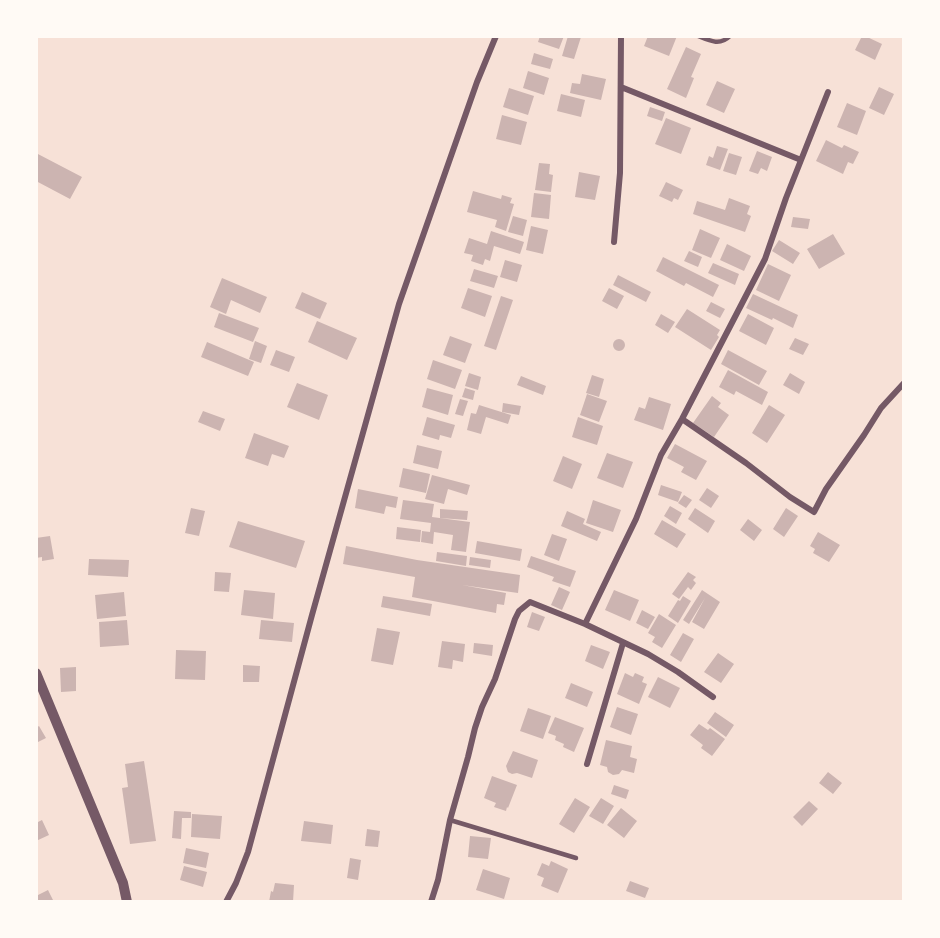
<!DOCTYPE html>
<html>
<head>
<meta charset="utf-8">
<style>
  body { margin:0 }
  #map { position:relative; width:940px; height:938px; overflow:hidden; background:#f7e1d7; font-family:Ubuntu,sans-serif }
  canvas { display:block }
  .frame { position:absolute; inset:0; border:38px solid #fffaf5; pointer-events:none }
</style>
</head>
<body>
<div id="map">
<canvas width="940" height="938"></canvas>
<div class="frame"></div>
</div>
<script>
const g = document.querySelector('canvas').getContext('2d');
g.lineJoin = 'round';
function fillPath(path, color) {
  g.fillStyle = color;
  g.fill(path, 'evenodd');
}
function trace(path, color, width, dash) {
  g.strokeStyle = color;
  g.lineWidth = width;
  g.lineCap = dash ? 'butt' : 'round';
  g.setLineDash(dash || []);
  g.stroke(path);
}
const building = new Path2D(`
  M 540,36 L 564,36 L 559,49 L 538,42 Z
  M 568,36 L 581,37 L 574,59 L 562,56 Z
  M 648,36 L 677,36 L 669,56 L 644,46 Z
  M 862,36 L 865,36 L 882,44 L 875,60 L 855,50 Z
  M 686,47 L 701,54 L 691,77 L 694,78 L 686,98 L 667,89 Z
  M 534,53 L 553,59 L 550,69 L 531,64 Z
  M 528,71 L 549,78 L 544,95 L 523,88 Z
  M 582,74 L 606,79 L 601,100 L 570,93 L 572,83 L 580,84 Z
  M 717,81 L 735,89 L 724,113 L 706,105 Z
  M 879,87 L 894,94 L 884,115 L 869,108 Z
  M 509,88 L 534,96 L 528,115 L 503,107 Z
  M 561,94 L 585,100 L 581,117 L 557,111 Z
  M 847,103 L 866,111 L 857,135 L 837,127 Z
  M 650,107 L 665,112 L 662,121 L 647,116 Z
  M 502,115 L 527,122 L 521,145 L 496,139 Z
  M 666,118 L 691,128 L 681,154 L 655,144 Z
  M 826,140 L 842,148 L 844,145 L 859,152 L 853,164 L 848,162 L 843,174 L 816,161 Z
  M 717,146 L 728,149 L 720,170 L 706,165 L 709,156 L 713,158 Z
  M 757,151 L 772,157 L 767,171 L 761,168 L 758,174 L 749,171 Z
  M 36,153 L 82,177 L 70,199 L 36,181 Z
  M 729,153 L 742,157 L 736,175 L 723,171 Z
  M 539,163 L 550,164 L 549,174 L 553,175 L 551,192 L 535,190 Z
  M 579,172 L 600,176 L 595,200 L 575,197 Z
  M 666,182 L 683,190 L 678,200 L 674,198 L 672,202 L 659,196 Z
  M 473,191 L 501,199 L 502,195 L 512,198 L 510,203 L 514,204 L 506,231 L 495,227 L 497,220 L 467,212 Z
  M 534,193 L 551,195 L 549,219 L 531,217 Z
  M 729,198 L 750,206 L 747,214 L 751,216 L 745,232 L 693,214 L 697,201 L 725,210 Z
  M 513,216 L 527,220 L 523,236 L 508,232 Z
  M 793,217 L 810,219 L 808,229 L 791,227 Z
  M 531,226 L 548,230 L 543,254 L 526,250 Z
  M 700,229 L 720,238 L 711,258 L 692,250 Z
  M 491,231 L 524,242 L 520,254 L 494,246 L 490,261 L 485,259 L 483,265 L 471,261 L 473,255 L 464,253 L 469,238 L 487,244 Z
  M 833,234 L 845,254 L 819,269 L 807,249 Z
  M 779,240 L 800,253 L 793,264 L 772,251 Z
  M 727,244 L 751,256 L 744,271 L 720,260 Z
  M 689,251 L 702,257 L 698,267 L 684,261 Z
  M 663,257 L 719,285 L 713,297 L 686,283 L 684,286 L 656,271 Z
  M 505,260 L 522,265 L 517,282 L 500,277 Z
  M 713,263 L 739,274 L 735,285 L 708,273 Z
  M 768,264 L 791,275 L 779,301 L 756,290 Z
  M 474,269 L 498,276 L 494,288 L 470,281 Z
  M 618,275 L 651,292 L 646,302 L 613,285 Z
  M 222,278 L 267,297 L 260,313 L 231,300 L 226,314 L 210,307 Z
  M 468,288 L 492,296 L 485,317 L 461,308 Z
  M 609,288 L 624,296 L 617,309 L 602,301 Z
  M 302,292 L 327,303 L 320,319 L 295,308 Z
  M 753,294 L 798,315 L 793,328 L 773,318 L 772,320 L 746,308 Z
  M 501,296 L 513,300 L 496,350 L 484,346 Z
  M 711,302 L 725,309 L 720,318 L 706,311 Z
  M 687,309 L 720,330 L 717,335 L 719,337 L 711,350 L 675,327 Z
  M 219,313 L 259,328 L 253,342 L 214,327 Z
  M 661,314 L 675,322 L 668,333 L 655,325 Z
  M 748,314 L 774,328 L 766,345 L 739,331 Z
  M 317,321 L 357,338 L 347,360 L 308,342 Z
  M 450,336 L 472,344 L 465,363 L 443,355 Z
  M 795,338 L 809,344 L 803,355 L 789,349 Z
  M613 345a6 6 0 1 1 12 0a6 6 0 1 1-12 0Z
  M 255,341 L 267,346 L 261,363 L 249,359 Z
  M 207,342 L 254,362 L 248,376 L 201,357 Z
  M 276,350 L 295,357 L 289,372 L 270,365 Z
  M 728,350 L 767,371 L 759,385 L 721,364 Z
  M 433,360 L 462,370 L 455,389 L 427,379 Z
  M 728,370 L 768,392 L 762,405 L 736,391 L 734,395 L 719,387 Z
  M 469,373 L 481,377 L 478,390 L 465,386 Z
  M 790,373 L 805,382 L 799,394 L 783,385 Z
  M 592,375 L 604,379 L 599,397 L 586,393 Z
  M 521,376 L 546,386 L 543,395 L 517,385 Z
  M 297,383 L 328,395 L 319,420 L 287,407 Z
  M 427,388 L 453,395 L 448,415 L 422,407 Z
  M 465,388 L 475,391 L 473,400 L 462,397 Z
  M 587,394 L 607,401 L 599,422 L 580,415 Z
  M 712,396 L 721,403 L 718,407 L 729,415 L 714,437 L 693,423 Z
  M 649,397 L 671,404 L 663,430 L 634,420 L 639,407 L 645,409 Z
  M 460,399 L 468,401 L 463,416 L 455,414 Z
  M 503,403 L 521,406 L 519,415 L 502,412 Z
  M 479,405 L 511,415 L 508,424 L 486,417 L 481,434 L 467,430 L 471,413 L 476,414 Z
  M 769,405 L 785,415 L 767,443 L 752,433 Z
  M 203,411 L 225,419 L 220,431 L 198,422 Z
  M 427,417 L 455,425 L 451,438 L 440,435 L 439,440 L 422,435 Z
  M 578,417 L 603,426 L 597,445 L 572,437 Z
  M 254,433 L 289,446 L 284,458 L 272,454 L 268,466 L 245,458 Z
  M 675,444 L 707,461 L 696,480 L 681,472 L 684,467 L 667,458 Z
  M 417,445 L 442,451 L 438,469 L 413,463 Z
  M 607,453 L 633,462 L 623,488 L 597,478 Z
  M 563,456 L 582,464 L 572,489 L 553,481 Z
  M 403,468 L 430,474 L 426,493 L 399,487 Z
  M 432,475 L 470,485 L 467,495 L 448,489 L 444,504 L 425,499 Z
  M 661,485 L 682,492 L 678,502 L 658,495 Z
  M 707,488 L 719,496 L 711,508 L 699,500 Z
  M 358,489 L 398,497 L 396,508 L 386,506 L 384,514 L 355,508 Z
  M 684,495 L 692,500 L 686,508 L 678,503 Z
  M 403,500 L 434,504 L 432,517 L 470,522 L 466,552 L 451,550 L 453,535 L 434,532 L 433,544 L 421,542 L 422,531 L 430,532 L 431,523 L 400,519 Z
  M 593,500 L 621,510 L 613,532 L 586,523 Z
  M 670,506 L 682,513 L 676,524 L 664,516 Z
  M 191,508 L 205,511 L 199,536 L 185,533 Z
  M 695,508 L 715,521 L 708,533 L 688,519 Z
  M 786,508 L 798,516 L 784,537 L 773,529 Z
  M 440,509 L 468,511 L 467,520 L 440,518 Z
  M 567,511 L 585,519 L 583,524 L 601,532 L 597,541 L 561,526 Z
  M 748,519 L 762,530 L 754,541 L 740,530 Z
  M 662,520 L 686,534 L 677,548 L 654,534 Z
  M 238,521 L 305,541 L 296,568 L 229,547 Z
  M 397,527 L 421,530 L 420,542 L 396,539 Z
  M 818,532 L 840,545 L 829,562 L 813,553 L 815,549 L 810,546 Z
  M 552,534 L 567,539 L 559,561 L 544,555 Z
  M 50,536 L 54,559 L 42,561 L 42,557 L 36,558 L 36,538 Z
  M 477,541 L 522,549 L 520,561 L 475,553 Z
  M 346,546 L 417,560 L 520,575 L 518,593 L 462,585 L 506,593 L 504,605 L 497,604 L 496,613 L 412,597 L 415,577 L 343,564 Z
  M 437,552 L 467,556 L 466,566 L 436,561 Z
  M 531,556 L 576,571 L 570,587 L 552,581 L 554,577 L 527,567 Z
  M 470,557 L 491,560 L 490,568 L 469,565 Z
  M 89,559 L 129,560 L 128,577 L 88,575 Z
  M 215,572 L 231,573 L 229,592 L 214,591 Z
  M 688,572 L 696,577 L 693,580 L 696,583 L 691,590 L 688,587 L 679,599 L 672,594 Z
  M 559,587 L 570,592 L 562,610 L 551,605 Z
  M 244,590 L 275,593 L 273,619 L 241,615 Z
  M 614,590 L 639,600 L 630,621 L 605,610 Z
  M 702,590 L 720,602 L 704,629 L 692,622 L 705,598 L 689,624 L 683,620 Z
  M 124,592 L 126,616 L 97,619 L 95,595 Z
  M 383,596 L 432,604 L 430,616 L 381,607 Z
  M 683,596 L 691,601 L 678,623 L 668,616 L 678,600 L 680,601 Z
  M 642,610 L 655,617 L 648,629 L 636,623 Z
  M 532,612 L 545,617 L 539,631 L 527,627 Z
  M 659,614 L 676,625 L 662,648 L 652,642 L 655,637 L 648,633 Z
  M 127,620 L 129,645 L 100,647 L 99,622 Z
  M 261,620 L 294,623 L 292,642 L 259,639 Z
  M 377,628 L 400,632 L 393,665 L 371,661 Z
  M 683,633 L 694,639 L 681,662 L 670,655 Z
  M 442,641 L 465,644 L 463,662 L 453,660 L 452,669 L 438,667 Z
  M 474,643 L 493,645 L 492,656 L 473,653 Z
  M 591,645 L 610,652 L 603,669 L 585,661 Z
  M 176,650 L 206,651 L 205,680 L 175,679 Z
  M 718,653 L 734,664 L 721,683 L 704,672 Z
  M 243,665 L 260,666 L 259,682 L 243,682 Z
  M 76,667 L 76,691 L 61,692 L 60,668 Z
  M 625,673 L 633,677 L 635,673 L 644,677 L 642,682 L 647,684 L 639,704 L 617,694 Z
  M 658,677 L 680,688 L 670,708 L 648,697 Z
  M 571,683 L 593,692 L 587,707 L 565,698 Z
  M 617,707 L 638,714 L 631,735 L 610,727 Z
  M 528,708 L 551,716 L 543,739 L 520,731 Z
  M 715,712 L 734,725 L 726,737 L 707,723 Z
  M 555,717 L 584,728 L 574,752 L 563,747 L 564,744 L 555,740 L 556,736 L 548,733 Z
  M 699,724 L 708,730 L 710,728 L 725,739 L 712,756 L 701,748 L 703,745 L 690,735 Z
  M 39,726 L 46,738 L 36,743 L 36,728 Z
  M 606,740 L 632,746 L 630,757 L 637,759 L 634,773 L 622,770 L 619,774 L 613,775 L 608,772 L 607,767 L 600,765 Z
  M 513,751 L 538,760 L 532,778 L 517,773 L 512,774 L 508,772 L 506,766 Z
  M 144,761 L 156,841 L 130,844 L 122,788 L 128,787 L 125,764 Z
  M 828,772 L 842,783 L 833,794 L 819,783 Z
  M 492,776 L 517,785 L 508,808 L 507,807 L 506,811 L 494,807 L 496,803 L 484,798 Z
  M 614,785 L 629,790 L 626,799 L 611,794 Z
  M 575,798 L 590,807 L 574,833 L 559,824 Z
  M 601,798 L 614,806 L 603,824 L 589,816 Z
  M 809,801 L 818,809 L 802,826 L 793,817 Z
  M 621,808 L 637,821 L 624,838 L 607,825 Z
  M 174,811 L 191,812 L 191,818 L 182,818 L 181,839 L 172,838 Z
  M 192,814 L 222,816 L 220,839 L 191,837 Z
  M 42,820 L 49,835 L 36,841 L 36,823 Z
  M 304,821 L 333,825 L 331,844 L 301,841 Z
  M 367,829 L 380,831 L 378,847 L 365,846 Z
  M 470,836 L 491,838 L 488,859 L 468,857 Z
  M 186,848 L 209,853 L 206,868 L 183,863 Z
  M 350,858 L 361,860 L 358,880 L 347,878 Z
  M 551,861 L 568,869 L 558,893 L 541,886 L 544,878 L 537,875 L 542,863 L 549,866 Z
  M 184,866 L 207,872 L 203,887 L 180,880 Z
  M 483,869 L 510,878 L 504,899 L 476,890 Z
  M 630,881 L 649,888 L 645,898 L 626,891 Z
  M 275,883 L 294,885 L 293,902 L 269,902 L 271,891 L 273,892 Z
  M 48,890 L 54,902 L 38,902 L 36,896 Z`);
const service = new Path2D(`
  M 698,36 C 710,41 720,46 730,36
  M 450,820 L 576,858`);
const minor = new Path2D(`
  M 621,87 L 801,160
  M 614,242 L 620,173 L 621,36
  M 682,419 L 746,463 L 790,497 L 814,512 L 826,489 L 864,435 L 881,408 L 904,383
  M 585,624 L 636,519 L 661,455 L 682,419 L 765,259 L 786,198 L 828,92
  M 587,764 L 623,643
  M 226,902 L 236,883 L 248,852 L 312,615 L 399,304 L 477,82 L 496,36
  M 431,902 L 438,880 L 450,820 L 468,757 L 475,728 L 482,707 L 495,679 L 515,619 L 519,611 L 530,602 L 585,624 L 648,654 L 678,672 L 713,697`);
const tertiary = new Path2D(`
  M 36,673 L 123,883 L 127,902`);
fillPath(building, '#ccb4b1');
trace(service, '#755966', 4.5);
trace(minor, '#755966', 6);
trace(tertiary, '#755966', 10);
</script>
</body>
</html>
